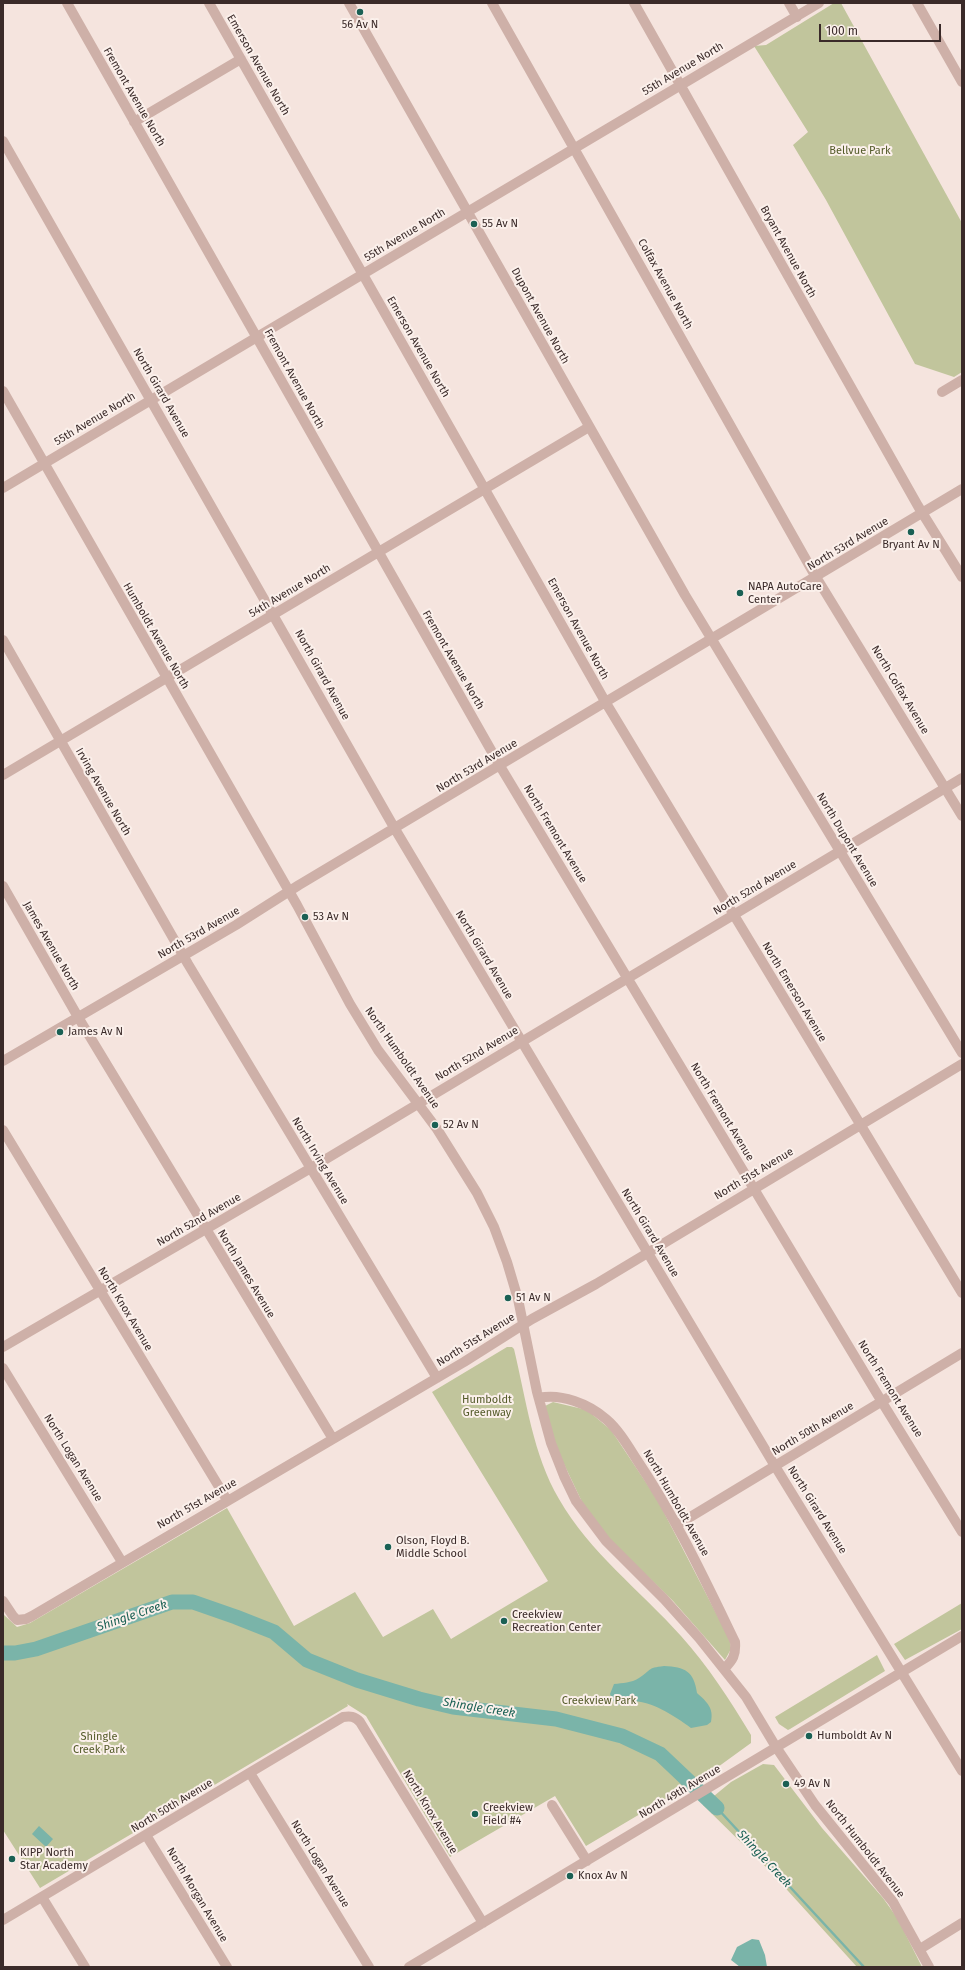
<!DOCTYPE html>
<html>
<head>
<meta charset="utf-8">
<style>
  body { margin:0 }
  #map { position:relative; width:965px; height:1970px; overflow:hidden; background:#f5e4de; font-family:"Fira Sans",sans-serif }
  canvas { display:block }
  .frame { position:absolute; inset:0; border:4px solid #3a2a29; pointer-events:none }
  .scale { position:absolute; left:819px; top:24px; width:122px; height:18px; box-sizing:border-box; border:2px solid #3a2a29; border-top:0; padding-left:5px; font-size:12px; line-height:14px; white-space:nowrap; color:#3a2a29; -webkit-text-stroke:3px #fbf0eb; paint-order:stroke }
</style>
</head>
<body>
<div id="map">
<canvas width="965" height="1970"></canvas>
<div class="frame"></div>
<div class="scale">100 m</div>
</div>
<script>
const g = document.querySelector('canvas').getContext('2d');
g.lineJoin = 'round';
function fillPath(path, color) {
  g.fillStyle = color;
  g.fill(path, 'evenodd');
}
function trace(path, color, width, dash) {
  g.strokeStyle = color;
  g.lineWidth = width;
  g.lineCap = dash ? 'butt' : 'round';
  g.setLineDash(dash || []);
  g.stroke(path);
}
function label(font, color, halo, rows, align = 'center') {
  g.font = font + ' "Fira Sans",sans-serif';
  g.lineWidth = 4;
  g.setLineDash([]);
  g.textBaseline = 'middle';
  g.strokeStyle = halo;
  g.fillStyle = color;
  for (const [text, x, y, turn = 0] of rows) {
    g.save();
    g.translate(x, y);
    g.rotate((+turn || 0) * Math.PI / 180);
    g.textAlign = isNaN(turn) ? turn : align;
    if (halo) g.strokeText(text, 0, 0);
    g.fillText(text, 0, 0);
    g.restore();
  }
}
const green = new Path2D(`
  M 834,3 L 841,3 L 962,223 L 962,372 L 954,377 L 915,364 L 826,200 L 793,145 L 808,132 L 754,46 L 766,45 Z
  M 507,1347 L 512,1347 L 514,1349 C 526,1399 533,1455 559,1499 C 590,1553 640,1590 681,1636 C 708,1666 730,1700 751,1735 L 751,1743 L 711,1772 L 586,1846 L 555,1796 L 450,1857 L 366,1716 L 347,1704 L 348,1706 L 40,1888 L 3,1830 L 3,1614 L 17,1627 L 30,1623 L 227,1508 L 294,1626 L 355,1592 L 383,1637 L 433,1609 L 451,1639 L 548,1581 L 432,1392 Z
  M 553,1402 L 587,1410 L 611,1430 L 657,1499 L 730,1640 L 731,1649 L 725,1660 L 673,1601 L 606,1536 L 582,1502 L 554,1443 L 545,1406 Z
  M 962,1603 L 962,1629 L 905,1660 L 894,1644 Z
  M 877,1655 L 885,1671 L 790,1729 L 788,1730 L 779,1724 L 775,1717 Z
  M 763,1764 L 774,1765 L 822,1828 L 883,1898 L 898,1919 L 922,1967 L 857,1967 L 769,1870 L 703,1805 L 731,1782 Z`);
const water = new Path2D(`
  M 664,1666 C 685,1667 694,1671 697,1693 C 707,1702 714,1708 711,1722 L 707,1725 L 691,1728 C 673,1715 649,1699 626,1701 C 623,1702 621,1704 618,1705 L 613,1701 L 610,1694 L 614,1684 C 623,1683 631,1683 639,1678 C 652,1670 646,1668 664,1666 Z
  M 39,1826 L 53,1839 L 46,1847 L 32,1834 Z
  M 752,1939 L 759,1940 L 765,1955 L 767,1967 L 740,1967 L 731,1960 L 737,1947 Z`);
const stream = new Path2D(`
  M 717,1808 L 864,1967`);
const river = new Path2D(`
  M 3,1653 L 15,1653 L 36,1649 L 172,1602 L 193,1602 L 236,1617 L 274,1632 L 307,1660 L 357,1680 L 419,1699 L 453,1707 L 556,1719 L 622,1736 L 660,1754 L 717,1808`);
const minor = new Path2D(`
  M 67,3 L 500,766 L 885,1407 L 962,1532
  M 209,3 L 606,703 L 962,1293
  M 349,3 L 685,595 L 962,1053
  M 492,3 L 813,572 L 962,816
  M 634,3 L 918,506 L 962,577
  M 789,3 L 797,17
  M 917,3 L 962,82
  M 134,122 L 241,59
  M 3,141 L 395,829 L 775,1466 L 962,1771
  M 3,391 L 297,905 L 350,1004 L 378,1050 L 437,1129 L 477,1193 L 494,1227 L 507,1262 L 518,1299 L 537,1392 L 551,1443 L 564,1476 L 576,1501 L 606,1541 L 664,1599 L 699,1638 L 746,1697 L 776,1747 L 815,1805 L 893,1902 L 929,1967
  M 942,392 L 962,380
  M 3,488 L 819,3
  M 3,640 L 188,964 L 437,1378
  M 3,775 L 589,427
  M 3,886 L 78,1017 L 333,1439
  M 3,1061 L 236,925 L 299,885 L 962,489
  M 3,1130 L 227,1500
  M 3,1347 L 311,1168 L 962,778
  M 3,1368 L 122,1562
  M 539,1398 C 561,1393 589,1404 606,1419 C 619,1430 628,1446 637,1460 C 676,1518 705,1580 735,1642 C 736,1655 733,1660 724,1669
  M 677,1525 L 962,1353
  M 3,1601 L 13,1616 L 17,1620 L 26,1619 L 32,1616 L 464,1362 L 532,1319 L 596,1284 L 962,1064
  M 250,1773 L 369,1967
  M 552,1805 L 587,1861
  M 146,1835 L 227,1967
  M 42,1897 L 85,1967
  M 3,1920 L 343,1717 C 350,1716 355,1716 360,1722 L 483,1923
  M 920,1949 L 962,1923
  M 409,1967 L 962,1636`);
const markers = [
  [360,12,4,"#1a6054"],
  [474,224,4,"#1a6054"],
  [911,532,4,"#1a6054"],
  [740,593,4,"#1a6054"],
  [305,917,4,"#1a6054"],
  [60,1032,4,"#1a6054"],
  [435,1125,4,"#1a6054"],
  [508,1298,4,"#1a6054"],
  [388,1547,4,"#1a6054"],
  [504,1621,4,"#1a6054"],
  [809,1736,4,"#1a6054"],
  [786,1784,4,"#1a6054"],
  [475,1814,4,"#1a6054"],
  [12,1859,4,"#1a6054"],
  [570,1876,4,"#1a6054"]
];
const poiNames = [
  ["56 Av N",360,25,"center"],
  ["55 Av N",482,224],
  ["Bryant Av N",911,545,"center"],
  ["NAPA AutoCare",748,587],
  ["Center",748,600],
  ["53 Av N",313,917],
  ["James Av N",68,1032],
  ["52 Av N",443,1125],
  ["51 Av N",516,1298],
  ["Olson, Floyd B.",396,1541],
  ["Middle School",396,1554],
  ["Creekview",512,1615],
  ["Recreation Center",512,1628],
  ["Humboldt Av N",817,1736],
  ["49 Av N",794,1784],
  ["Creekview",483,1808],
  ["Field #4",483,1821],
  ["KIPP North",20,1853],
  ["Star Academy",20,1866],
  ["Knox Av N",578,1876]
];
const streetNames = [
  ["Emerson Avenue North",258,65,60],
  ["55th Avenue North",683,69,-31],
  ["Fremont Avenue North",134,97,60],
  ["55th Avenue North",405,235,-31],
  ["Bryant Avenue North",788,252,61],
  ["Colfax Avenue North",665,284,61],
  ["Dupont Avenue North",540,316,61],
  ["Emerson Avenue North",418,347,60],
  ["Fremont Avenue North",294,379,61],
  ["North Girard Avenue",161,393,60],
  ["55th Avenue North",95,419,-31],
  ["North 53rd Avenue",848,544,-31],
  ["54th Avenue North",290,591,-31],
  ["Emerson Avenue North",578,629,61],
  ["Humboldt Avenue North",156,636,60],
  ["Fremont Avenue North",453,660,60],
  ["North Girard Avenue",322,675,61],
  ["North Colfax Avenue",900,690,59],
  ["North 53rd Avenue",477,766,-31],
  ["Irving Avenue North",103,792,60],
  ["North Fremont Avenue",555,834,59],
  ["North Dupont Avenue",847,840,59],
  ["North 52nd Avenue",755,888,-31],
  ["North 53rd Avenue",199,933,-30],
  ["James Avenue North",51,946,60],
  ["North Girard Avenue",484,955,59],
  ["North Emerson Avenue",794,992,59],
  ["North 52nd Avenue",477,1054,-31],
  ["North Humboldt Avenue",402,1058,55],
  ["North Fremont Avenue",722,1112,59],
  ["North Irving Avenue",320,1161,59],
  ["North 51st Avenue",754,1174,-31],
  ["North 52nd Avenue",199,1220,-30],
  ["North Girard Avenue",650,1233,59],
  ["North James Avenue",246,1274,59],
  ["North Knox Avenue",125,1309,59],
  ["North 51st Avenue",476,1340,-32],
  ["North Fremont Avenue",890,1389,58],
  ["North 50th Avenue",813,1429,-31],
  ["North Logan Avenue",73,1458,58],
  ["North Humboldt Avenue",676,1503,60],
  ["North 51st Avenue",197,1504,-30],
  ["North Girard Avenue",817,1510,58],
  ["North 49th Avenue",680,1792,-31],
  ["North 50th Avenue",172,1806,-31],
  ["North Knox Avenue",430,1812,59],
  ["North Humboldt Avenue",865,1849,52],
  ["North Logan Avenue",320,1864,58],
  ["North Morgan Avenue",197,1895,59]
];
const parkNames = [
  ["Bellvue Park",860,151],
  ["Humboldt",487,1400],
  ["Greenway",487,1413],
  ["Creekview Park",599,1701],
  ["Shingle",99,1737],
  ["Creek Park",99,1750]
];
const waterNames = [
  ["Shingle Creek",132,1616,-19],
  ["Shingle Creek",479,1708,9],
  ["Shingle Creek",764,1859,47]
];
fillPath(green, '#c1c59c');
fillPath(water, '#7ab4a9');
trace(stream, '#7ab4a9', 2.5);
trace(river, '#7ab4a9', 15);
trace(minor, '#ceb0a8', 10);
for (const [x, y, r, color] of markers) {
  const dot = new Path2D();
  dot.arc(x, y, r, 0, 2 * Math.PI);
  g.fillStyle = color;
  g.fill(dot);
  trace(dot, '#fbf0eb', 1.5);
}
label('11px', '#3a2a29', '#fbf0eb', poiNames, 'left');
label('11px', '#3a2a29', '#fbf0eb', streetNames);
label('11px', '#545b2a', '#fbf0eb', parkNames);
label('italic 12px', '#1a6054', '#fbf0eb', waterNames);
</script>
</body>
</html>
